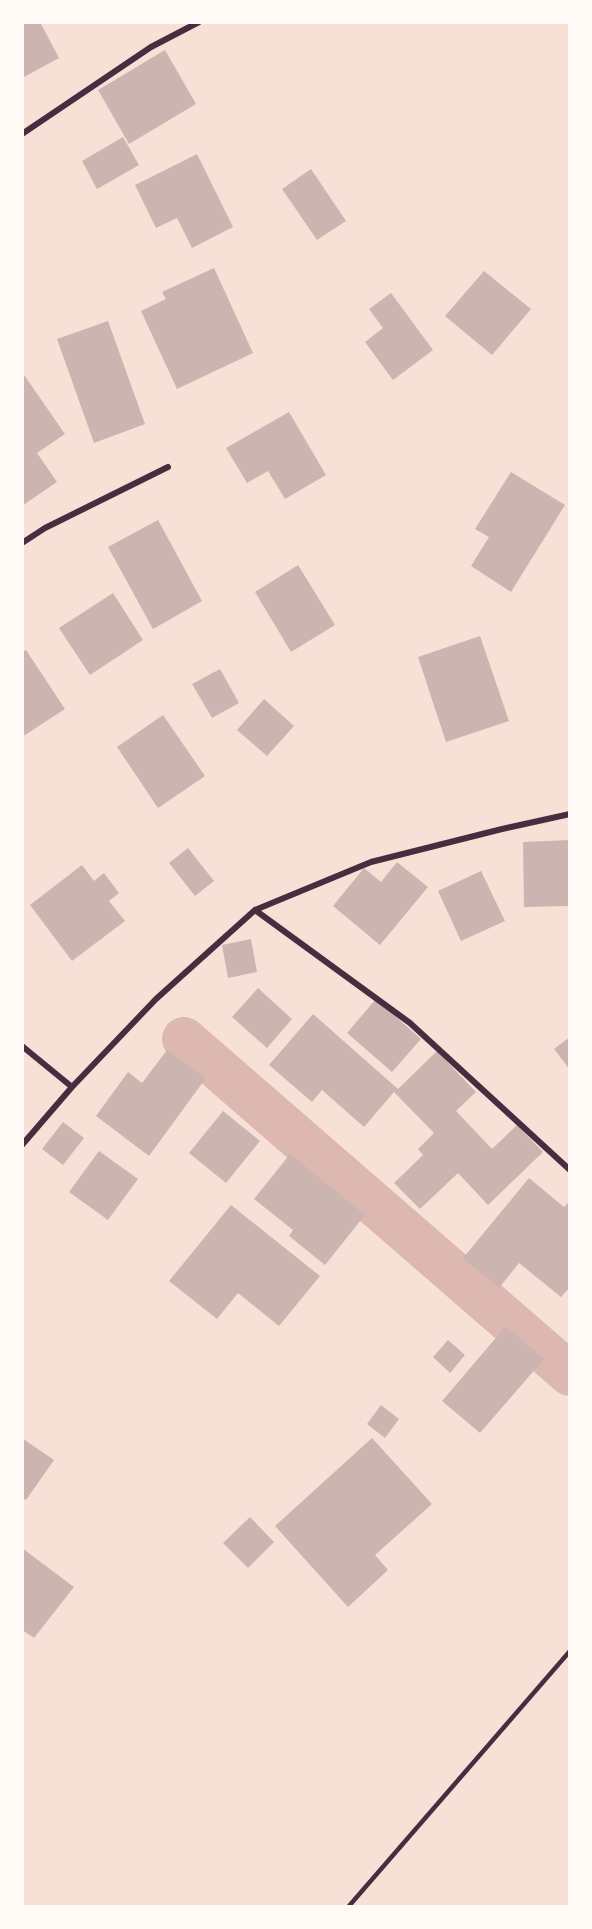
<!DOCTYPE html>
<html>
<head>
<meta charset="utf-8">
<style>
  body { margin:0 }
  #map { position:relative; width:592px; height:1929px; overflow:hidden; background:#f7e1d7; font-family:Manrope,sans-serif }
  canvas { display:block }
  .frame { position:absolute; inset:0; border:24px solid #fffaf5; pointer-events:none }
</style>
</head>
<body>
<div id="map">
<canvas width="592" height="1929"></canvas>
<div class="frame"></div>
</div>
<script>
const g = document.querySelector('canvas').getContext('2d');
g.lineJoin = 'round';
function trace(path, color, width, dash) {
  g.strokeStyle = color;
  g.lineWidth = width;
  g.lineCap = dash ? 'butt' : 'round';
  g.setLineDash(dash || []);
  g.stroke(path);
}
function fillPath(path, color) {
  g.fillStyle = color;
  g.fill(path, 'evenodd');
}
const canal = new Path2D(`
  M 184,1039 L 570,1374`);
const building = new Path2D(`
  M 22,22 L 40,22 L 59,58 L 22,78 Z
  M 165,50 L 196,104 L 129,144 L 98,90 Z
  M 123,137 L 139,165 L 97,189 L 82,161 Z
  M 197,154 L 233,227 L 192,248 L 177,218 L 156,228 L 135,185 Z
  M 311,169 L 346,221 L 317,240 L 282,189 Z
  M 214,268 L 253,353 L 177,389 L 141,311 L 166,299 L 162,292 Z
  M 484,271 L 531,309 L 492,355 L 445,316 Z
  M 391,293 L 433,350 L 393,380 L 365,342 L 383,328 L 369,309 Z
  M 108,321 L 145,424 L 94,443 L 57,339 Z
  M 22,372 L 65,434 L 37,453 L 57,482 L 22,506 Z
  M 289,412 L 326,475 L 285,499 L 268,471 L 247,483 L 226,448 Z
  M 511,472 L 565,505 L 511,592 L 471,566 L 489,537 L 475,529 Z
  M 158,520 L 202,601 L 153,629 L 108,547 Z
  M 298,565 L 335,625 L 291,652 L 255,592 Z
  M 113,593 L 143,640 L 90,675 L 59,628 Z
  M 480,636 L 509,721 L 446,742 L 418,657 Z
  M 26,650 L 65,709 L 22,737 L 22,652 Z
  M 220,669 L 239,703 L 212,718 L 192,684 Z
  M 264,699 L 294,726 L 267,756 L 237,730 Z
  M 163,715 L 205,776 L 158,808 L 117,747 Z
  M 570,840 L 570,906 L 524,907 L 523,842 Z
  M 188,848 L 214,881 L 195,896 L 169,863 Z
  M 397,862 L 428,887 L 380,945 L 333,906 L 364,868 L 381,882 Z
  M 82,865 L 94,881 L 104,873 L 119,893 L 109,901 L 125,921 L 72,961 L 30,905 Z
  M 481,871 L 505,921 L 461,941 L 438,891 Z
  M 251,939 L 257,972 L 228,978 L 222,945 Z
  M 258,988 L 292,1019 L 267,1048 L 232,1017 Z
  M 376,999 L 421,1039 L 392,1072 L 347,1033 Z
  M 313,1014 L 398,1089 L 437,1051 L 476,1092 L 456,1111 L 492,1149 L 517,1125 L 543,1152 L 488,1205 L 458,1173 L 420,1209 L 394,1183 L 423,1155 L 418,1149 L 434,1133 L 394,1092 L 364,1127 L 322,1090 L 312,1102 L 269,1065 Z
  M 570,1037 L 570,1070 L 554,1049 Z
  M 167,1050 L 206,1078 L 149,1156 L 96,1116 L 128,1072 L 142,1083 Z
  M 223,1111 L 260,1141 L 226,1183 L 189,1153 Z
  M 63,1122 L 84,1138 L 63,1165 L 42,1149 Z
  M 99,1151 L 138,1179 L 108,1220 L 69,1192 Z
  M 290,1154 L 365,1215 L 325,1265 L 289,1236 L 293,1230 L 254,1199 Z
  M 529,1178 L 564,1207 L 570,1201 L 570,1287 L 561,1297 L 519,1263 L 499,1288 L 463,1258 Z
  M 231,1205 L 320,1276 L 279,1326 L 238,1293 L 217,1319 L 169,1281 Z
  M 506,1326 L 544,1359 L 480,1433 L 442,1401 Z
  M 448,1340 L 465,1355 L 450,1373 L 433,1357 Z
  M 381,1405 L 399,1419 L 385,1438 L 367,1424 Z
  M 22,1438 L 54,1460 L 26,1500 L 22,1498 Z
  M 372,1438 L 432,1504 L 375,1555 L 388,1570 L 348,1607 L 275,1526 Z
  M 250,1517 L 274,1542 L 248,1568 L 223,1543 Z
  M 22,1548 L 74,1587 L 34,1638 L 22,1630 Z`);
const service = new Path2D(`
  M 349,1906 L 570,1651`);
const minor = new Path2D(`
  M 22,134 L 151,47 L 199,22
  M 22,543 L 45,528 L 168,467
  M 255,910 L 410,1023 L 570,1170
  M 22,1046 L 72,1087 L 156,999 L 255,910 L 371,862 L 502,829 L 570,814
  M 22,1145 L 72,1087`);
trace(canal, '#dcb8b0', 44);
fillPath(building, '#ccb4b1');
trace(service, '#4a2c40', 4.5);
trace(minor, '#4a2c40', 6);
</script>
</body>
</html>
